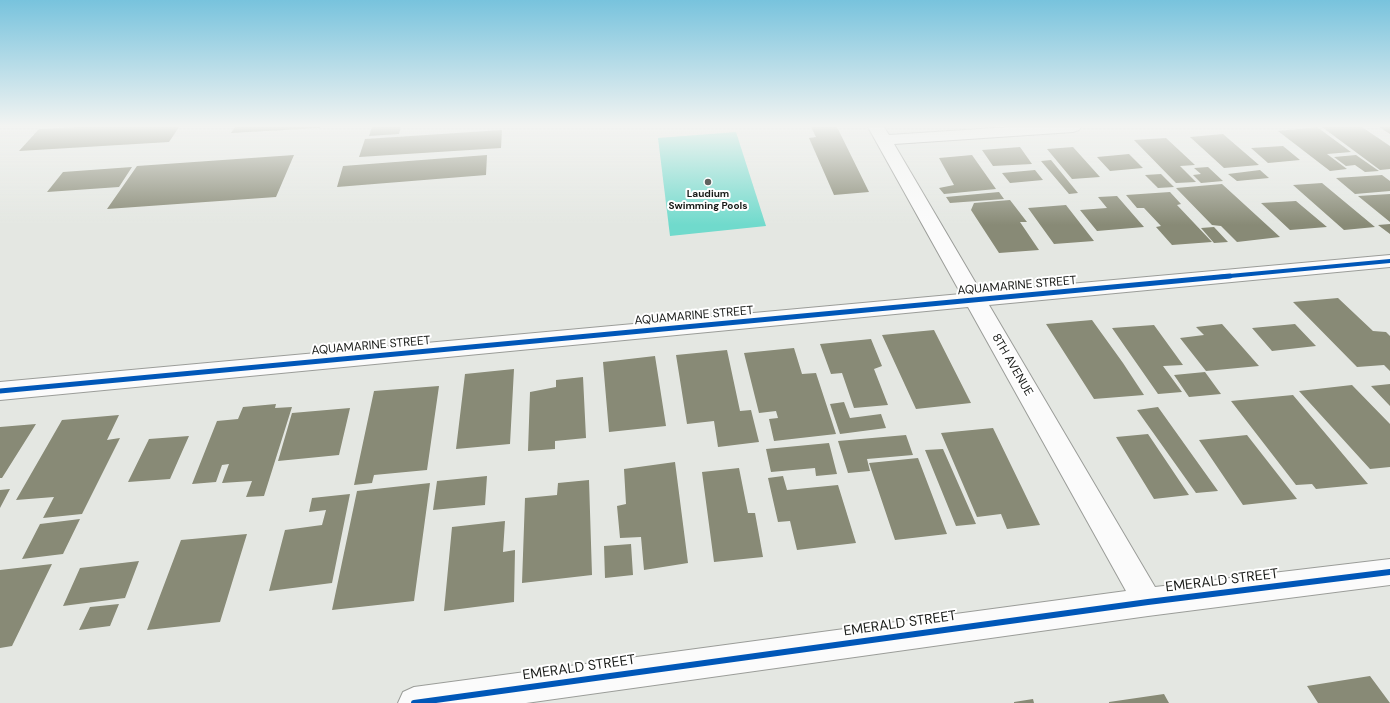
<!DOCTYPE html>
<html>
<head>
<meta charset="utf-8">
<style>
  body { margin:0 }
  canvas { display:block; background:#e4e7e2 }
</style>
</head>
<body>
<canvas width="1390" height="703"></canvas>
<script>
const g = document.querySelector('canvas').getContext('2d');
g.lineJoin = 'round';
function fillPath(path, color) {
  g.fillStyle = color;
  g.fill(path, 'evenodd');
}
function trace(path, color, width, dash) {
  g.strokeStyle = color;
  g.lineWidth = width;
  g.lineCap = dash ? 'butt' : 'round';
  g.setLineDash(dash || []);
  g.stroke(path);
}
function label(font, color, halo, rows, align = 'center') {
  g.font = font + ' "DM Sans",sans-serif';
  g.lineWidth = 4;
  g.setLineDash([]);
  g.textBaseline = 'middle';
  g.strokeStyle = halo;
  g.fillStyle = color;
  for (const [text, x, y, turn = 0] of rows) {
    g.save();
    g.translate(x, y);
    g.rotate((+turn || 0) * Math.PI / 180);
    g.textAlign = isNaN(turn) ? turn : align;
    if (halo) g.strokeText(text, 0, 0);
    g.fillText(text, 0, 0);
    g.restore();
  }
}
const water = new Path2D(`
  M 736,132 L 766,226 L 670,236 L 658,138 Z`);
const building = new Path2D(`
  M 76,127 L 179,127 L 169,142 L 19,151 L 39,129 Z
  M 235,127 L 320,127 L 320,128 L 231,133 Z
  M 372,127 L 401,127 L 399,134 L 369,136 Z
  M 811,127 L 837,127 L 869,192 L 834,195 L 809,138 L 816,137 Z
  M 1317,127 L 1351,152 L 1327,154 L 1347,169 L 1330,171 L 1278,131 Z
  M 1322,127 L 1362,127 L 1390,146 L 1390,169 L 1380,170 Z
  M 1379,127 L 1390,127 L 1390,134 Z
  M 502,130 L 501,148 L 359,157 L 365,139 Z
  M 1223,134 L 1259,165 L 1224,168 L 1190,137 Z
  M 1166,138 L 1195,165 L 1180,166 L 1196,182 L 1176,183 L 1134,140 Z
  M 1283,146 L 1300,160 L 1268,163 L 1251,148 Z
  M 1020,147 L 1032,164 L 993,166 L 982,150 Z
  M 1073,147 L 1100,177 L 1072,179 L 1047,149 Z
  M 1129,154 L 1143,168 L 1110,171 L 1097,157 Z
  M 294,155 L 276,197 L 107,209 L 137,166 Z
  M 487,155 L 486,175 L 337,187 L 343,166 Z
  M 972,155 L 996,189 L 944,194 L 939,188 L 954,185 L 939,158 Z
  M 1356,155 L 1379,171 L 1365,172 L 1355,165 L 1346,166 L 1334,157 Z
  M 1051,160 L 1078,193 L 1069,194 L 1041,161 Z
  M 132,167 L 119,187 L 47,192 L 63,172 Z
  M 1208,167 L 1223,181 L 1201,183 L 1193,175 L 1201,174 L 1194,168 Z
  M 1035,170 L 1043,180 L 1010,183 L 1002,173 Z
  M 1260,170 L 1269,178 L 1237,181 L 1228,174 Z
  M 1161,174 L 1174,187 L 1158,188 L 1145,175 Z
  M 1382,175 L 1390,181 L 1390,191 L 1355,194 L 1336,178 Z
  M 1322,183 L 1375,227 L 1344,230 L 1293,185 Z
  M 1222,184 L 1280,237 L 1237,242 L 1221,226 L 1212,225 L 1176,188 Z
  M 999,192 L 1004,199 L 950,203 L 946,197 Z
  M 1170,192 L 1181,204 L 1177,205 L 1212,242 L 1172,245 L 1156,227 L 1161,226 L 1144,208 L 1137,208 L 1126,195 Z
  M 1390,194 L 1390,222 L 1358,196 Z
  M 1117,196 L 1144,227 L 1097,231 L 1080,210 L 1107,208 L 1098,197 Z
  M 1010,200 L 1027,222 L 1020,222 L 1039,250 L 999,253 L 971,210 L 974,203 Z
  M 1296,201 L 1327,227 L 1290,230 L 1261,203 Z
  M 1066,205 L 1094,241 L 1054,244 L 1028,208 Z
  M 1390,224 L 1390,234 L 1378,225 Z
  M 1214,227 L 1228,242 L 1214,243 L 1201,228 Z
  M 1338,298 L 1373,331 L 1386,332 L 1390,336 L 1390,371 L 1384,365 L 1357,367 L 1293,302 Z
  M 1092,320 L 1123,363 L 1144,395 L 1094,399 L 1046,324 Z
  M 1222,324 L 1259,366 L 1206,371 L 1180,338 L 1204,335 L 1196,327 Z
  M 1295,324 L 1316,346 L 1272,351 L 1252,328 Z
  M 1154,325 L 1183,365 L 1163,366 L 1182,392 L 1158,394 L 1112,328 Z
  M 934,330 L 971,403 L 916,409 L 882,335 Z
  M 871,339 L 882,366 L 874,369 L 888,405 L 854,408 L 842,373 L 831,374 L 820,344 Z
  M 794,348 L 802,374 L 816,373 L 836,434 L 774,441 L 769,419 L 778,418 L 776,411 L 759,413 L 744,353 Z
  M 727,350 L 740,411 L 751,410 L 759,442 L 718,447 L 714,421 L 687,424 L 676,355 Z
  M 655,356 L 666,426 L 609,432 L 603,362 Z
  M 514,369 L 510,444 L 456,449 L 465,374 Z
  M 1205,372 L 1221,394 L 1189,397 L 1174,375 Z
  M 583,377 L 586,438 L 555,441 L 555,449 L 528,451 L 530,392 L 556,387 L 556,380 Z
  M 1390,384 L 1390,406 L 1371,386 Z
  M 1352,385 L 1390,424 L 1390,467 L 1370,469 L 1299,391 Z
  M 439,386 L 427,470 L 374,475 L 372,483 L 354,485 L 374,391 Z
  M 1293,395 L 1368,484 L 1316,489 L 1312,484 L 1296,485 L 1231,401 Z
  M 844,402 L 850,418 L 881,414 L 886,428 L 840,434 L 830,404 Z
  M 276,404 L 275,408 L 292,407 L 264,496 L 246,497 L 252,481 L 222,483 L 229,464 L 222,465 L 216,482 L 192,484 L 217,421 L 238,419 L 243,407 Z
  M 1158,407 L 1218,491 L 1196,493 L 1137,410 Z
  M 350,408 L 339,455 L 278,461 L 292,413 Z
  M 119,415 L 107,440 L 120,438 L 82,514 L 43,518 L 54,497 L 16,500 L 62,420 Z
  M 36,424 L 2,478 L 0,478 L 0,427 Z
  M 993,428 L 1040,525 L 1007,529 L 1001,514 L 977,517 L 941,433 Z
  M 1148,434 L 1189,495 L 1154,499 L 1116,437 Z
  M 906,435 L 913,455 L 867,459 L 870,471 L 848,473 L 838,441 Z
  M 1247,435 L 1297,499 L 1243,505 L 1199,440 Z
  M 189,436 L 170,479 L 128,482 L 149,439 Z
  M 829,443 L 837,474 L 816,476 L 815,468 L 771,472 L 766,449 Z
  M 943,449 L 976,524 L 956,526 L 925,450 Z
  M 918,458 L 947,534 L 895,540 L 869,463 Z
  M 675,462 L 688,563 L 644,570 L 641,537 L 620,538 L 617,506 L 626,504 L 624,469 Z
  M 739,468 L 748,513 L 755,513 L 763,557 L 714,562 L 702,472 Z
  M 487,476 L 485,505 L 433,510 L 437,481 Z
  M 783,476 L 787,490 L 838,485 L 856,543 L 797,550 L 790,521 L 778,522 L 768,478 Z
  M 589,480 L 592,575 L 522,583 L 525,498 L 557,495 L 558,483 Z
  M 430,483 L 414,601 L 332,610 L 357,491 Z
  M 10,489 L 0,508 L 0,490 Z
  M 350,494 L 332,583 L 269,591 L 285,530 L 322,525 L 326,510 L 309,512 L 312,498 Z
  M 80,519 L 63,554 L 22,559 L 40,524 Z
  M 505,521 L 503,552 L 515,550 L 514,602 L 444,611 L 452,527 Z
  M 247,534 L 220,622 L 147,630 L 181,540 Z
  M 631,544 L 633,575 L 605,578 L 604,546 Z
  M 139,561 L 125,598 L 63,606 L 80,568 Z
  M 52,564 L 12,646 L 0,648 L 0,570 Z
  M 119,604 L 110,626 L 79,630 L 90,607 Z
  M 1370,676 L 1390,703 L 1318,703 L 1307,686 Z
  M 1164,694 L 1169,703 L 1109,703 L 1109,702 Z
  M 1033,699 L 1034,703 L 1014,703 L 1014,702 Z`);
const minor = new Path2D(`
  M 868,127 L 884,127 L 889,135 L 1010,127 L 1081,127 L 1079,130 L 1073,132 L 894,144 L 981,292 L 1390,255 L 1390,267 L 989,305 L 1155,587 L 1390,559 L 1390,585 L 1148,616 L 526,703 L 398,703 L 403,692 L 414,687 L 1126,591 L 968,307 L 0,400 L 0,382 L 961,294 Z`);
const cyclewayFar2 = new Path2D(`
  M 1219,277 L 1390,261`);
const cyclewayFar1 = new Path2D(`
  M 0,391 L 1230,276`);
const cycleway = new Path2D(`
  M 414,703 L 1148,602 L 1390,572`);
const markers = [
  [708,182,4,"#60625f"]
];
const farPoinames = [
  ["Laudium",708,194],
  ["Swimming Pools",708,206]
];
const streetNames = [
  ["AQUAMARINE STREET",1017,286,-5],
  ["AQUAMARINE STREET",694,316,-5],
  ["AQUAMARINE STREET",371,346,-5],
  ["8TH AVENUE",1012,365,60]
];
const nearStreetnames = [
  ["EMERALD STREET",1222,581,-7],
  ["EMERALD STREET",900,624,-8],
  ["EMERALD STREET",579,668,-8]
];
fillPath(water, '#70dacc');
fillPath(building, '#888a76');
trace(minor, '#9b9d99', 2);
fillPath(minor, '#fbfbfb');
trace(cyclewayFar2, '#0057b8', 4);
trace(cyclewayFar1, '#0057b8', 5);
trace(cycleway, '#0057b8', 6);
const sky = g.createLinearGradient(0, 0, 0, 225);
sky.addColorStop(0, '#78c3dd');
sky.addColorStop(0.56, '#f3f4f2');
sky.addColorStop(1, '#f3f4f200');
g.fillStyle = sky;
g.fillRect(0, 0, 1390, 225);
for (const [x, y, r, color] of markers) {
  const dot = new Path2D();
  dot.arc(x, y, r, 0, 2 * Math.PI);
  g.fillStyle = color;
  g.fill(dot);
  trace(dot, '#fff', 1.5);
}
label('bold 10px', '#191b18', '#fff', farPoinames);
label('12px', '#191b18', '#fff', streetNames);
label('14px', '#191b18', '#fff', nearStreetnames);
</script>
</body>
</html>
